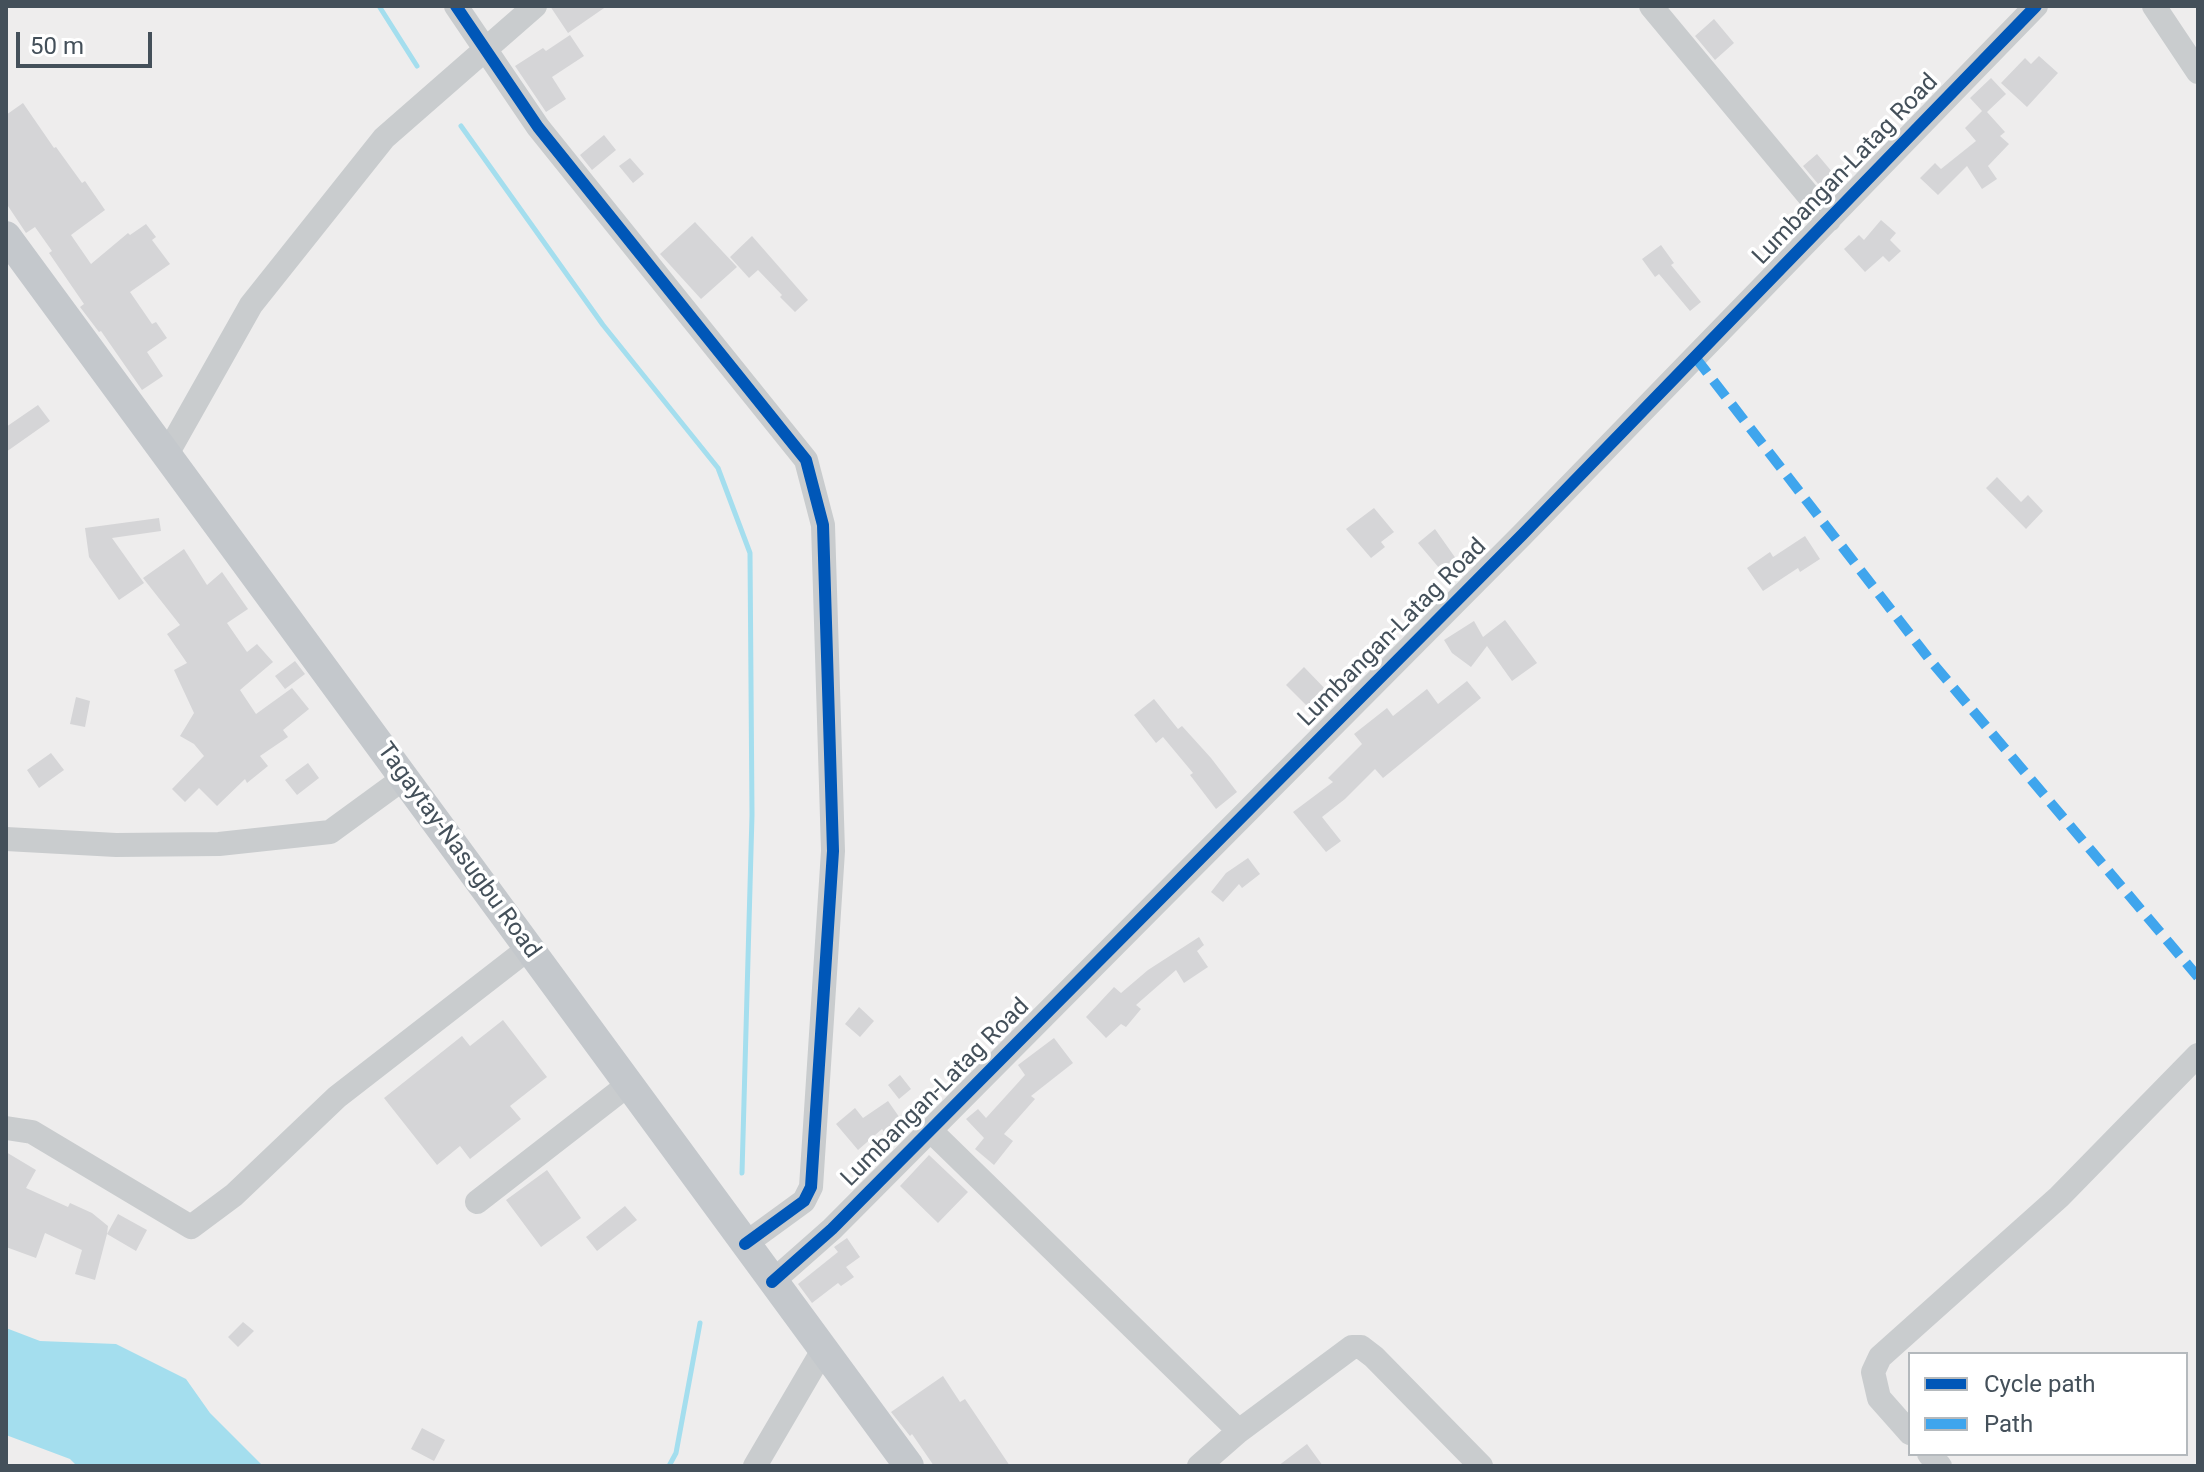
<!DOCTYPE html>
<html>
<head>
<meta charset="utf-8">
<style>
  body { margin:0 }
  #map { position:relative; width:2204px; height:1472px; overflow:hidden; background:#eeeded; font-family:Roboto,sans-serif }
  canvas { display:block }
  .frame { position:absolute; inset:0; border:8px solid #44505a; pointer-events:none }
  .legend { position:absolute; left:1908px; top:1352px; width:280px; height:104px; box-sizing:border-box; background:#fff; border:2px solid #b4b9bd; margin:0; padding:10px 14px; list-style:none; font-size:24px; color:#44505a }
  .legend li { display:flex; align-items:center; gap:16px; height:40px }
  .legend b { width:40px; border:2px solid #b4b9bd }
  .scale { position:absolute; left:16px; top:32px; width:136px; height:36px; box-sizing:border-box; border:4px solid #44505a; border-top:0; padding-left:10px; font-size:24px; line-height:28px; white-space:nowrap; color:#44505a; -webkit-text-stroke:6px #fff; paint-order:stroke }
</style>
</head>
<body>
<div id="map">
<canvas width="2204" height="1472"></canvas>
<div class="frame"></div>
<ul class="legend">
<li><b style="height:10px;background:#0057b8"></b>Cycle path</li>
<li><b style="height:10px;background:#3fa5ed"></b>Path</li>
</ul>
<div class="scale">50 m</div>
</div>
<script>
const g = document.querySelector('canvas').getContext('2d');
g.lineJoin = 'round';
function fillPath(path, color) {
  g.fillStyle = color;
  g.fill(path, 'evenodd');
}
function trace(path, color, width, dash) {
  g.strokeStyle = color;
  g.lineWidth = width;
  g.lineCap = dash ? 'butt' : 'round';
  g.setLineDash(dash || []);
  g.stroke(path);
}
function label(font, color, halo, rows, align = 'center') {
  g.font = font + ' Roboto,sans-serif';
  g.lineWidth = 7;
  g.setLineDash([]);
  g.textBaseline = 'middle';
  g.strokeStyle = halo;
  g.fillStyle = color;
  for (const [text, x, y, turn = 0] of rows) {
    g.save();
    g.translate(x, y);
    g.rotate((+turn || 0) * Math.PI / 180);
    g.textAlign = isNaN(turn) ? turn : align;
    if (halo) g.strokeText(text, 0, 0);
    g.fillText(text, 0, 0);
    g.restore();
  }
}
const water = new Path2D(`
  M 6,1328 L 40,1341 L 116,1344 L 186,1379 L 210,1413 L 263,1466 L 77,1466 L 70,1459 L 6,1435 Z`);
const stream = new Path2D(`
  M 379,6 L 417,66
  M 461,126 L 603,325 L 718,468 L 750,553 L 752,815 L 742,1173
  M 669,1466 L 676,1453 L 700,1323`);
const building = new Path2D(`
  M 550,6 L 607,6 L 568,33 Z
  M 1714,19 L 1734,43 L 1715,60 L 1695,36 Z
  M 570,35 L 584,56 L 552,77 L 566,99 L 546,112 L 515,66 L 543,48 L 546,51 Z
  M 2039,56 L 2058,73 L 2027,107 L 2001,83 L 2025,58 L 2031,64 Z
  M 1991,78 L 2006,94 L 1987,112 L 2005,132 L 2000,136 L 2009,144 L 1988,166 L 1997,179 L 1982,189 L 1967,166 L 1938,195 L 1920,178 L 1935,163 L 1941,169 L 1976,141 L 1965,128 L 1982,111 L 1970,98 Z
  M 23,103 L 54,148 L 56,147 L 82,183 L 85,181 L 105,210 L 71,235 L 91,264 L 128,233 L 130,235 L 146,224 L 156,237 L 152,240 L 170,264 L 130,292 L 152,324 L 156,322 L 167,338 L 147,352 L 163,376 L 142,390 L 101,331 L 99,332 L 80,307 L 84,304 L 49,253 L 52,251 L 35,227 L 26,233 L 6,203 L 6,115 Z
  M 604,135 L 616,150 L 592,170 L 580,155 Z
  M 1817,154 L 1833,173 L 1827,177 L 1838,189 L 1829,197 L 1803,166 Z
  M 630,158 L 644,174 L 633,183 L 619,166 Z
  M 1881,220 L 1896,233 L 1890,240 L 1901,251 L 1889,262 L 1883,256 L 1865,272 L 1844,249 L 1859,235 L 1864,240 Z
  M 695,222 L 737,267 L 701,299 L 660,254 Z
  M 752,236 L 808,300 L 795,312 L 780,297 L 782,295 L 758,270 L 749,278 L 730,257 Z
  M 1661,245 L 1674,263 L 1671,265 L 1701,302 L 1690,311 L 1659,274 L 1655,277 L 1642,259 Z
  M 38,405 L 50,421 L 6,452 L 6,427 Z
  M 1997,477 L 2021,502 L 2028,495 L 2043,511 L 2026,529 L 1986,488 Z
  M 1374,508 L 1394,532 L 1381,542 L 1385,547 L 1371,558 L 1346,529 Z
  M 159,518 L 161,531 L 112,538 L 144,583 L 119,600 L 89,557 L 85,528 Z
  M 1435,529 L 1459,563 L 1445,575 L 1418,543 Z
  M 1805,536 L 1820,559 L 1800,572 L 1798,568 L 1763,591 L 1747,568 L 1770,552 L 1773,557 Z
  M 184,549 L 207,585 L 222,572 L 248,609 L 227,623 L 247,652 L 257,644 L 273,662 L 240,690 L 256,714 L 292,688 L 309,709 L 283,730 L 288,737 L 260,756 L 268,766 L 247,783 L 245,779 L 217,806 L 199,788 L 185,802 L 172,789 L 204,756 L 194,744 L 180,736 L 194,713 L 174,670 L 187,663 L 167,634 L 180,625 L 143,578 Z
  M 1505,620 L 1537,663 L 1512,681 L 1487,646 L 1471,667 L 1452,653 L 1444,640 L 1474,621 L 1483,637 Z
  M 295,661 L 305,674 L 285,689 L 275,676 Z
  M 1304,667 L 1330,694 L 1313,712 L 1286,685 Z
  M 1467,681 L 1481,698 L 1383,778 L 1375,769 L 1345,799 L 1322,817 L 1341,841 L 1326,852 L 1293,812 L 1333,782 L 1328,778 L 1362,744 L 1354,734 L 1387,708 L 1393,716 L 1427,689 L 1438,704 Z
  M 76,697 L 90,701 L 85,727 L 70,724 Z
  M 1154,699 L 1178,729 L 1182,726 L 1211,758 L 1237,792 L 1216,809 L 1190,775 L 1193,773 L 1163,737 L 1156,743 L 1134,715 Z
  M 51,753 L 64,770 L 39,788 L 27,770 Z
  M 308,763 L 319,778 L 297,795 L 285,780 Z
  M 1248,858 L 1260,874 L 1242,888 L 1239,884 L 1223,902 L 1211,892 L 1226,873 Z
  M 1199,937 L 1204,945 L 1197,951 L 1208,967 L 1184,983 L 1176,970 L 1136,1005 L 1141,1009 L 1126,1027 L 1121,1024 L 1106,1038 L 1086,1017 L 1114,987 L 1121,993 L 1148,970 Z
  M 859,1007 L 874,1021 L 860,1037 L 845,1024 Z
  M 503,1020 L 547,1077 L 510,1106 L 521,1119 L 470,1159 L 460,1146 L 437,1165 L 384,1098 L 462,1036 L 470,1046 Z
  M 1054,1038 L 1073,1063 L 1031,1096 L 1035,1099 L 1004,1134 L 1013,1141 L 994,1165 L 975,1149 L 984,1138 L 966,1119 L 978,1109 L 986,1118 L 1025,1075 L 1018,1065 Z
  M 900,1075 L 911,1089 L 899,1099 L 888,1085 Z
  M 888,1101 L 902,1121 L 885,1133 L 882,1129 L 858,1150 L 836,1124 L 855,1108 L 863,1118 Z
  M 6,1152 L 36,1170 L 26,1188 L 68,1207 L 70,1203 L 92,1213 L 108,1226 L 107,1234 L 118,1214 L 147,1230 L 136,1251 L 107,1234 L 95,1280 L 75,1274 L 82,1250 L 45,1233 L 36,1258 L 6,1247 Z
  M 929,1155 L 968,1192 L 938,1223 L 900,1186 Z
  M 547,1170 L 581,1218 L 541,1247 L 506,1200 Z
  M 625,1206 L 637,1220 L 597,1251 L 586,1237 Z
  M 847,1238 L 860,1257 L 846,1267 L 854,1277 L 841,1286 L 838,1283 L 812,1303 L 798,1284 L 838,1252 L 834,1247 Z
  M 243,1322 L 254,1331 L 238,1347 L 228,1337 Z
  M 943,1376 L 960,1402 L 965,1399 L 1010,1466 L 934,1466 L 912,1434 L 910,1436 L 891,1412 Z
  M 422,1428 L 445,1440 L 434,1461 L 411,1449 Z
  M 1307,1444 L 1323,1466 L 1278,1466 Z`);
const minor = new Path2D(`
  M 456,6 L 538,127 L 806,460 L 823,525 L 833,851 L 811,1187 L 804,1201 L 745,1244
  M 1651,6 L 1829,220
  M 2154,6 L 2198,72
  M 167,454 L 251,305 L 384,138 L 535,6
  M 6,839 L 116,845 L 219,844 L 330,832 L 404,778
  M 6,1128 L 32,1132 L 191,1227 L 234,1195 L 337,1097 L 529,948
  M 930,1130 L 1239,1431
  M 477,1202 L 629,1084
  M 772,1282 L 832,1229 L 1522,535 L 2036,6
  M 1910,1433 L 1879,1398 L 1873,1372 L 1880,1357 L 2059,1197 L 2198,1055
  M 1929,1454 L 1940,1466
  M 755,1466 L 823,1350
  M 1199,1466 L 1239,1431 L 1352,1347 L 1361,1347 L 1374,1357 L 1481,1466`);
const major = new Path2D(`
  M 6,236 L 909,1466`);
const quiet = new Path2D(`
  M 1695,357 L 1930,660 L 2198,977`);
const cycleway = new Path2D(`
  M 456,6 L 538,127 L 806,460 L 823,525 L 833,851 L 811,1187 L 804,1201 L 745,1244
  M 772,1282 L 832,1229 L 1522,535 L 2036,6`);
const streetNames = [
  ["Lumbangan-Latag Road",1846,170,-46],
  ["Lumbangan-Latag Road",1393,633,-45],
  ["Tagaytay-Nasugbu Road",458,851,54],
  ["Lumbangan-Latag Road",936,1093,-45]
];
fillPath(water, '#a4deee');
trace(stream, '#a4deee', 5);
fillPath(building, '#d5d5d7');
trace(minor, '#c9ccce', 24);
trace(major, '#c4c8cc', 30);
trace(quiet, '#3fa5ed', 10, [20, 10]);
trace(cycleway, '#0057b8', 12);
label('24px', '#44505a', '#fff', streetNames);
</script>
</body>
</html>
